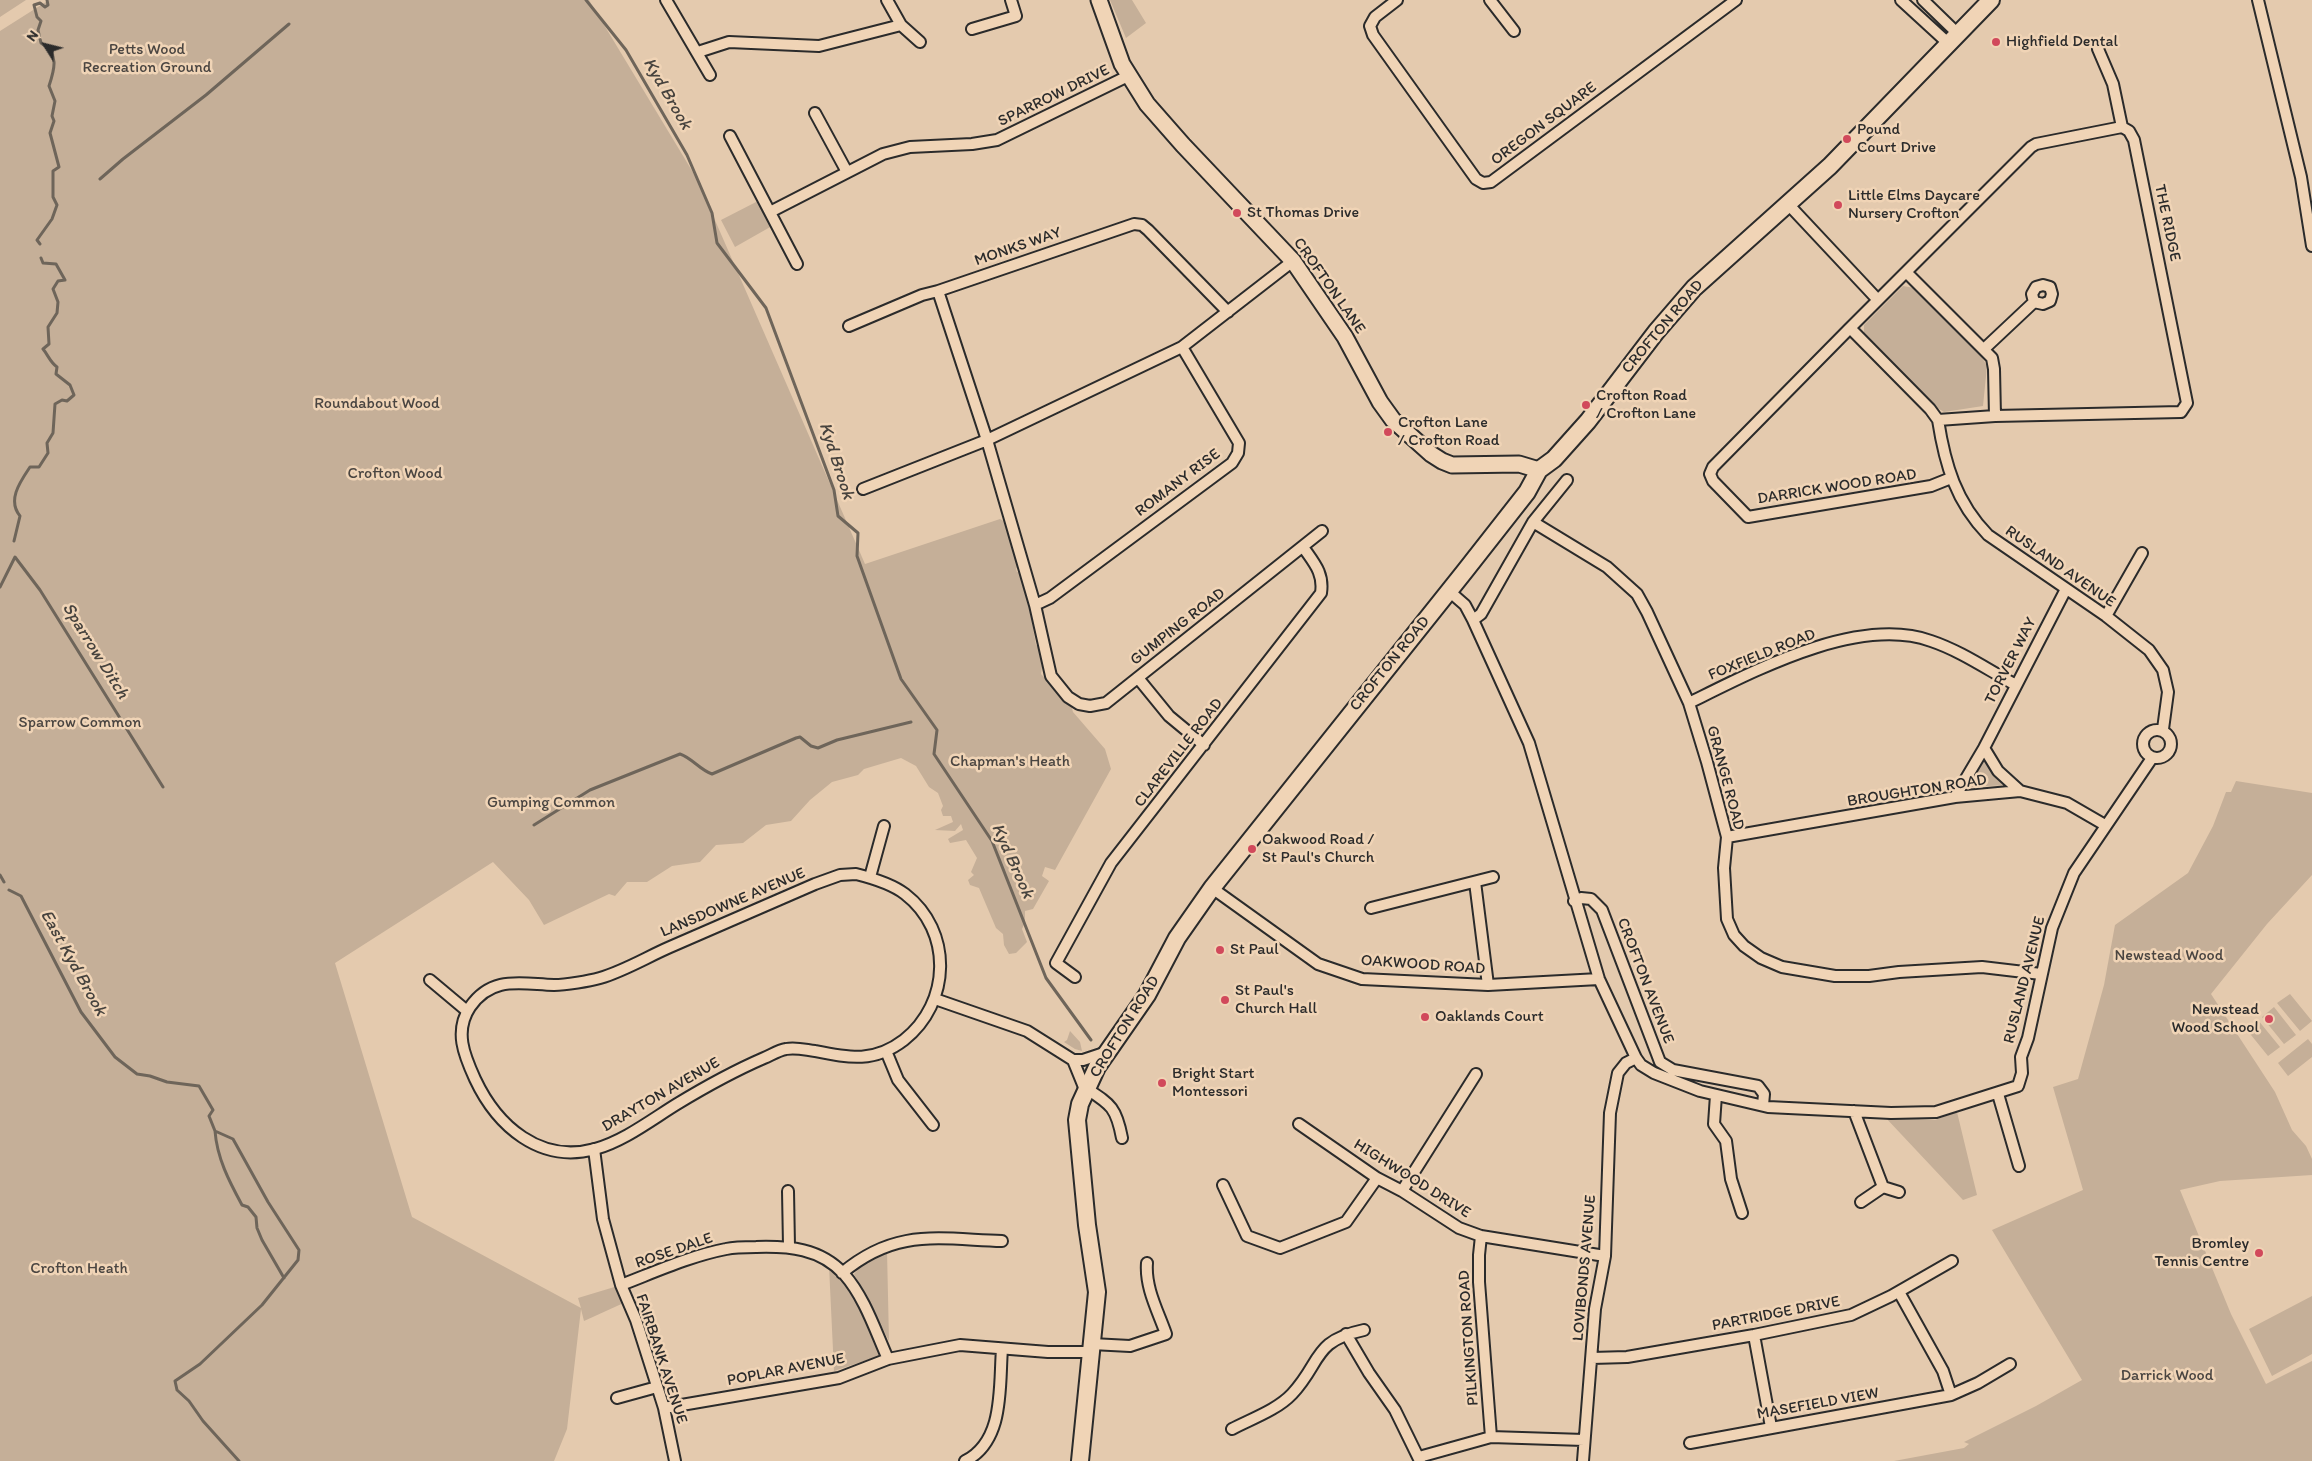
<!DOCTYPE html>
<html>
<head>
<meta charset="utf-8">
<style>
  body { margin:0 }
  #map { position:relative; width:2312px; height:1461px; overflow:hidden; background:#e4caae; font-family:Itim,sans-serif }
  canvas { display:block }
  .north { position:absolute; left:20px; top:20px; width:50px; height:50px; -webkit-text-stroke:4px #f0d4b6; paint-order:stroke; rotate:306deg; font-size:14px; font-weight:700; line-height:20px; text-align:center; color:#2b2b2b }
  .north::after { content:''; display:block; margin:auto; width:18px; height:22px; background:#2b2b2b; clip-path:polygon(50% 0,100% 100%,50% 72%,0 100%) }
</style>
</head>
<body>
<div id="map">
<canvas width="2312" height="1461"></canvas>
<div class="north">N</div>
</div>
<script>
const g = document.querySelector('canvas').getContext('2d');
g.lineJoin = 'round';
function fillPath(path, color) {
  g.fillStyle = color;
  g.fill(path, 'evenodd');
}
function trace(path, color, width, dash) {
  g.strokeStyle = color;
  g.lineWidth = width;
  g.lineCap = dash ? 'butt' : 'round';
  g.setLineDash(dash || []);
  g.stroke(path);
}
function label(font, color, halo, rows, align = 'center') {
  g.font = font + ' Itim,sans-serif';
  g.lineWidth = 5;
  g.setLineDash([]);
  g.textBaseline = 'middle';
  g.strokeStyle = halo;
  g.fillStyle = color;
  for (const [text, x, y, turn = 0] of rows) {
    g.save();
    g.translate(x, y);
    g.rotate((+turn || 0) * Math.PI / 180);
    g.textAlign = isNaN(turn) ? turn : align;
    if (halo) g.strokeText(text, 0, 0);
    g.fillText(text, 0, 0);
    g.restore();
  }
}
const green = new Path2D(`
  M 0,0 L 26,0 L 0,17 Z
  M 49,0 L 589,0 L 697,179 L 865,564 L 1000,519 C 1011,524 1014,539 1018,551 L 1015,553 L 1019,564 L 1016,569 L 1017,572 L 1024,573 L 1032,606 L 1030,609 L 1034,617 L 1032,622 L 1036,645 L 1039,646 L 1042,667 L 1041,674 L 1071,705 L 1073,712 L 1105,749 L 1111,769 L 1055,870 L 1045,867 L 1042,876 L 1049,881 L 1033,909 L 1025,911 L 1025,922 L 1022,929 L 1027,942 L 1016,953 L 1009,954 L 1004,945 L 1003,934 L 996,928 L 979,888 L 970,885 L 968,880 L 974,875 L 971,872 L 977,858 L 966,840 L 950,843 L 948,839 L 963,830 L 961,824 L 955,831 L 935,830 L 953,822 L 951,816 L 943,816 L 941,810 L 943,806 L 938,793 L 929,787 L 916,766 L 901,758 L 864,769 L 858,775 L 832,782 L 810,800 L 791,821 L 766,825 L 743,843 L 716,845 L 700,862 L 672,866 L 647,882 L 627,882 L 615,896 L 609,894 L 544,925 L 529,900 L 493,862 L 335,963 L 412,1217 L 581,1308 L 578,1298 L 621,1285 L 628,1301 L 584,1321 L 581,1309 L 567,1429 L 554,1461 L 0,1461 L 0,31 Z
  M 1110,0 L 1132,0 L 1146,23 L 1126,38 Z
  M 758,201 L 772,226 L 735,247 L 721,220 Z
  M 1903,286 L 1914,288 L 1981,356 L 1987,366 L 1983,406 L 1944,412 L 1934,406 L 1864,335 L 1864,325 Z
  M 1984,758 L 1994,773 L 2008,785 L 1968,787 Z
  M 2236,781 L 2312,793 L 2312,875 L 2267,924 L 2211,994 L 2275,1092 L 2292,1130 L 2306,1146 L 2312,1159 L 2312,1175 L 2220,1181 L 2180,1190 L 2231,1314 L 2266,1384 L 2312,1361 L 2312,1461 L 1894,1461 L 1964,1448 L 1969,1444 L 1964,1442 L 2036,1406 L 2082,1380 L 1992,1230 L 2083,1190 L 2053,1087 L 2078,1079 L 2104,985 L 2115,925 L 2188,873 L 2213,826 L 2226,792 L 2231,792 Z
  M 2290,994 L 2312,1021 L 2300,1031 L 2277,1003 Z
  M 2274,1007 L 2296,1035 L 2284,1044 L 2262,1017 Z
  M 2258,1020 L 2280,1047 L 2268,1056 L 2247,1030 Z
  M 1070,1031 L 1080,1042 L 1082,1051 L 1075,1049 L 1064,1042 L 1067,1040 Z
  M 2308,1039 L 2312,1044 L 2312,1057 L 2288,1076 L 2278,1063 Z
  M 1957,1112 L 1977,1195 L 1963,1200 L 1885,1117 L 1935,1120 Z
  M 887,1251 L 889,1341 L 854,1274 L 869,1257 Z
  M 829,1266 L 852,1291 L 882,1355 L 834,1371 Z
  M 2312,1296 L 2312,1354 L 2272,1376 L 2249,1329 Z`);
const stream = new Path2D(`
  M 586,0 L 626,50 L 687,155 L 712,213 L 717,243 L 766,308 L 834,490 L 838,516 L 858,533 L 857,556 L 901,679 L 937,730 L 934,754 L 992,841 L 1046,978 L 1091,1040
  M 100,179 L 123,159 L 206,95 L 289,24
  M 40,244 L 37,240 L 52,219 L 57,205 L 53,197 L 53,171 L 59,167 L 50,133 L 54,121 L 52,116 L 55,101 L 49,86 C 55,68 59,54 41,43 L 38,30 L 41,21 L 37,17 L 34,5 L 40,3 L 45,7 L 48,5 L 47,0
  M 14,541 L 20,516 C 7,500 20,482 30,467 L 39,467 L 48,453 L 47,443 L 53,433 L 55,404 L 62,400 L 67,401 L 74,395 L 70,385 L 56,374 L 57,367 C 50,362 48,355 43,349 L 49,344 L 48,327 L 57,313 L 58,302 L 53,289 L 58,281 L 65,280 L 56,264 L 43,263 L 41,258
  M 0,587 L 15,557 L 40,590 L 163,787
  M 534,825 L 590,790 L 680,754 C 692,758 700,770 712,774 L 796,738 L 800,737 L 811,746 L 818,748 L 837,740 L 911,722
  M 0,875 L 4,882
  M 9,890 L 21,896 L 81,1012 L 115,1057 L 137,1074 L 150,1076 L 167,1082 L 199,1086 L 213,1110 L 209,1116 L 215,1131 L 233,1139 L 268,1202 L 299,1250 L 298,1260 L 262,1305 L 200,1364 L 175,1381 L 177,1390 L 189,1401 L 203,1421 L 239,1461
  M 215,1131 C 217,1158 229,1181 242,1205 L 248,1207 L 256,1217 L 257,1228 L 262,1240 L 284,1278`);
const street = new Path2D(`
  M 666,0 L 710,75
  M 887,0 L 901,25 L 920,42
  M 1397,0 L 1375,17 L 1370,26 L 1373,35 L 1476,179 L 1483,183 L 1491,182 L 1736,0
  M 1490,0 L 1514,31
  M 1901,0 L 1949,44
  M 1923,0 L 1958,34
  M 2258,0 L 2301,177 L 2312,246
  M 972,29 L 1016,16 L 1011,0
  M 2098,49 L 2113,84 L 2122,127
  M 698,52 L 729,42 L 819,46 L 901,25
  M 815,113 L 847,172
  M 730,136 L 797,264
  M 1788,204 L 1878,300 L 1850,328 L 1930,409 L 1938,420 L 1995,416 L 1994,369 L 1992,358 L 1906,272
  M 770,212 L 883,154 L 910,147 L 972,144 L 997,140 L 1128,76
  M 1878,300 L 2031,147 L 2036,144 L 2122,127 L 2129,131 L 2134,140 L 2187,403 L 2181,412 L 1995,416
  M 1228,312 L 1148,230 L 1142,225 L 1134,224 L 938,291 L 987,440 L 1035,605 L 1051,676 L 1068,697 L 1079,704 L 1090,706 L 1106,703 L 1322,531
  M 849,326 L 922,295 L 938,291
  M 1850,328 L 1713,467 L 1710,474 L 1713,481 L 1748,517 L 1931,486 L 1951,478
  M 1984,349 L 2034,302 L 2032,294 L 2036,287 L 2043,285 L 2050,287 L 2052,294 L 2050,301 L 2043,304 L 2034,302
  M 1938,420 C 1945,465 1956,502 1988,535 L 2106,616 L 2149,650 L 2163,670 L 2168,692 L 2163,729
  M 863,489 L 987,440 L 1182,347 L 1293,261
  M 1533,522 L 1607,567 L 1637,594 L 1647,612 L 1689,703 L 1707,762 L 1727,837 L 1724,868 L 1727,919 L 1734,935 L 1744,946 L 1761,958 L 1782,967 L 1835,976 L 1869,976 L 1899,972 L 1982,967 L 2041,974
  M 1449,591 L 1465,605 L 1473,620 L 1529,743 L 1599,979 L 1636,1058 L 1641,1065 L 1654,1073 L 1700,1091 L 1768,1107 L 1891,1113 L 1936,1112 L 2018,1086 L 2022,1073 L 2021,1057 L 2028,1038 L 2052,928 L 2074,873 L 2152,758
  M 1035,605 L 1050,598 L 1232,463 L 1238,453 L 1239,443 L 1182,347
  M 2106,616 L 2142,553
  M 1473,620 L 1481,614 L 1533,522 L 1567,480
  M 1138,678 L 1169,716 L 1204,745
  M 1689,703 C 1754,671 1858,615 1931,641 C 1961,651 1988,670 2016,685
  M2143 744a14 14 0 1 1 28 0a14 14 0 1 1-28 0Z
  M 1984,748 L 1998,771 L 2020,791
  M 1955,797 L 1984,748 L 2066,589
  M 1727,837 L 1955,797 L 2020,791 L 2067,803 L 2105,825
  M 856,874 C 872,878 892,884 905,894 C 953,931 951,1003 904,1040 C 874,1063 850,1058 815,1051 C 806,1050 796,1047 786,1049 C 779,1050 771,1055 764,1058 C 734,1071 705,1087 677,1104 C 651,1120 624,1141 595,1149 C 540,1164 497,1126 475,1079 C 464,1055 454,1031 470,1007 C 492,975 521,984 554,985 C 566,985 589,981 600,978 C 624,971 647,957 670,947 C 718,926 766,905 815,884 L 840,875 Z
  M 870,877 L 884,826
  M 1475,882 L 1488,985
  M 1212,888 L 1318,964 L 1362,979 L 1488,985 L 1599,979
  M 1574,901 L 1581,898 L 1591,899 L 1602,910 L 1660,1062 L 1673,1070 L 1758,1086 L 1764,1094 L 1763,1105
  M 1371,908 L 1493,877
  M 1075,977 L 1056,963 L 1111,863 L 1321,593 C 1324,573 1314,563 1303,547
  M 430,980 L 467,1011
  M 935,999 L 1027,1031 L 1073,1060 L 1083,1060 L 1107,1052
  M 886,1051 L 898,1080 L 933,1125
  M 1073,1060 L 1084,1087 C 1110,1104 1116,1106 1122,1138
  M 1998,1094 L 2019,1166
  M 1716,1095 L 1714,1124 L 1726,1141 L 1731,1179 L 1742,1213
  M 1854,1111 L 1883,1187 L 1861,1202
  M 1299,1124 L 1377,1178 L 1402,1191 L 1459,1228 L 1481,1236 L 1605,1256
  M 594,1149 L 603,1219 L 621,1285 L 636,1320 L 664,1408 L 675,1461
  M 1223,1185 L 1247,1236 L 1280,1248 L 1346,1222 L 1377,1178
  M 1883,1187 L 1899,1192
  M 788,1191 L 789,1246
  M 1402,1191 L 1476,1074
  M 1481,1236 L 1479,1255 L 1479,1282 L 1491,1437
  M 842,1273 C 896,1228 937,1239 1002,1241
  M 621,1285 C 655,1272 690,1256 726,1249 C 735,1247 746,1247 756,1247 C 789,1246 820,1248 844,1274 C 865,1298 875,1330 888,1359
  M 1899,1292 L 1943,1371 L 1951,1395
  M 1346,1334 L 1369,1373 L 1395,1410 L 1420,1461
  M 1754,1335 L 1771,1427
  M 1092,1344 L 1130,1346 L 1166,1334 C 1158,1311 1145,1288 1147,1263
  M 1592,1358 L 1627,1357 L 1754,1335 L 1851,1315 L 1891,1296 L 1952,1261
  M 617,1398 L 657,1387
  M 664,1408 L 839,1378 L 888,1359 L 960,1345 L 1048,1352 L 1091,1352
  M 1232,1429 C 1251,1419 1277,1410 1292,1394 C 1322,1362 1312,1341 1364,1330
  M 1690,1443 L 1951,1395 L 1978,1383 L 2010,1364
  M 1419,1457 L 1491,1437 L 1584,1440
  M 965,1461 C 1005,1441 999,1386 1002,1349
  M 1583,1461 L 1595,1309 L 1605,1256 L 1610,1113 L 1618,1073 L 1626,1063 L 1636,1058`);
const secondary = new Path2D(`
  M 1099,0 L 1122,64 L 1147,104 L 1183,145 L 1293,261 L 1345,337 L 1380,402 L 1393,420 L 1431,454 L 1442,461 L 1452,465 L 1519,464 L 1539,470`);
const primary = new Path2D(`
  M 1080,1461 L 1097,1292 L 1087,1225 L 1077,1120 L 1080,1104 L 1097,1067 L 1147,995 L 1177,938 L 1212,888 L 1465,571 L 1527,492 L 1539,470 L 1554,459 L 1588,421 L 1656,332 L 1694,288 L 1830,166 L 1991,0`);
const markers = [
  [1996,42,5,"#d1495b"],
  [1847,139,5,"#d1495b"],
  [1838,205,5,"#d1495b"],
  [1237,213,5,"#d1495b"],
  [1586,405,5,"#d1495b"],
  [1388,432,5,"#d1495b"],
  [1252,849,5,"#d1495b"],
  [1220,950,5,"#d1495b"],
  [1225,1000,5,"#d1495b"],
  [1425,1017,5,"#d1495b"],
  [2269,1019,5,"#d1495b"],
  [1162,1083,5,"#d1495b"],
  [2259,1253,5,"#d1495b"]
];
const poiNames = [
  ["Highfield Dental",2006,42],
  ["Pound",1857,130],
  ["Court Drive",1857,148],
  ["Little Elms Daycare",1848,196],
  ["Nursery Crofton",1848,214],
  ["St Thomas Drive",1247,213],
  ["Crofton Road",1596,396],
  ["/ Crofton Lane",1596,414],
  ["Crofton Lane",1398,423],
  ["/ Crofton Road",1398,441],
  ["Oakwood Road /",1262,840],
  ["St Paul's Church",1262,858],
  ["St Paul",1230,950],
  ["St Paul's",1235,991],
  ["Church Hall",1235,1009],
  ["Newstead",2259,1010,"right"],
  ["Wood School",2259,1028,"right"],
  ["Oaklands Court",1435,1017],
  ["Bright Start",1172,1074],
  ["Montessori",1172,1092],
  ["Bromley",2249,1244,"right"],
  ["Tennis Centre",2249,1262,"right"]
];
const parkNames = [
  ["Petts Wood",147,50],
  ["Recreation Ground",147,68],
  ["Roundabout Wood",377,404],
  ["Crofton Wood",395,474],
  ["Sparrow Common",80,723],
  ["Chapman's Heath",1010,762],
  ["Gumping Common",551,803],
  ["Newstead Wood",2169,956],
  ["Crofton Heath",79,1269],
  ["Darrick Wood",2167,1376]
];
const streetNames = [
  ["SPARROW DRIVE",1054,96,-26],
  ["OREGON SQUARE",1544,124,-37],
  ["THE RIDGE",2167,223,78],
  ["MONKS WAY",1018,247,-19],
  ["CROFTON LANE",1329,286,55],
  ["CROFTON ROAD",1663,327,-50],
  ["ROMANY RISE",1178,483,-37],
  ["DARRICK WOOD ROAD",1837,487,-9],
  ["RUSLAND AVENUE",2060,567,35],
  ["GUMPING ROAD",1178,627,-38],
  ["FOXFIELD ROAD",1762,655,-22],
  ["TORVER WAY",2011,661,-63],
  ["CROFTON ROAD",1390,664,-51],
  ["CLAREVILLE ROAD",1179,753,-52],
  ["GRANGE ROAD",1725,778,75],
  ["BROUGHTON ROAD",1917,791,-9],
  ["LANSDOWNE AVENUE",733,903,-23],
  ["OAKWOOD ROAD",1423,965,4],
  ["RUSLAND AVENUE",2025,980,-76],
  ["CROFTON AVENUE",1645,981,69],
  ["CROFTON ROAD",1125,1027,-58],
  ["DRAYTON AVENUE",661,1095,-30],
  ["HIGHWOOD DRIVE",1412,1179,32],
  ["ROSE DALE",674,1251,-19],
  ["LOVIBONDS AVENUE",1585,1268,-85],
  ["PARTRIDGE DRIVE",1776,1314,-11],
  ["PILKINGTON ROAD",1469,1338,-94],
  ["FAIRBANK AVENUE",661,1359,72],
  ["POPLAR AVENUE",786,1370,-11],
  ["MASEFIELD VIEW",1818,1404,-10]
];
const waterNames = [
  ["Kyd Brook",667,94,60],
  ["Kyd Brook",836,461,72],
  ["Sparrow Ditch",95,651,58],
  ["Kyd Brook",1012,861,66],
  ["East Kyd Brook",73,963,61]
];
fillPath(green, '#c5af98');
trace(stream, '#6e655a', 3);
trace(street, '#2b2b2b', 14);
trace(secondary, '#2b2b2b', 19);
trace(primary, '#2b2b2b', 20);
trace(street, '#f0d4b6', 10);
trace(secondary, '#f0d4b6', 15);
trace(primary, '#f0d4b6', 16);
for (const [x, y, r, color] of markers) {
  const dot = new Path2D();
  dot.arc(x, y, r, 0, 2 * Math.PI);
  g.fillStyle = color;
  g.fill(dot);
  trace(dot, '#f0d4b6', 2);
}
label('16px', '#2b2b2b', '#f0d4b6', poiNames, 'left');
label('16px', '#4a4541', '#f0d4b6', parkNames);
label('16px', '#2b2b2b', '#f0d4b6', streetNames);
label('italic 18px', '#47433e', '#f0d4b6', waterNames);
</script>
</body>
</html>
